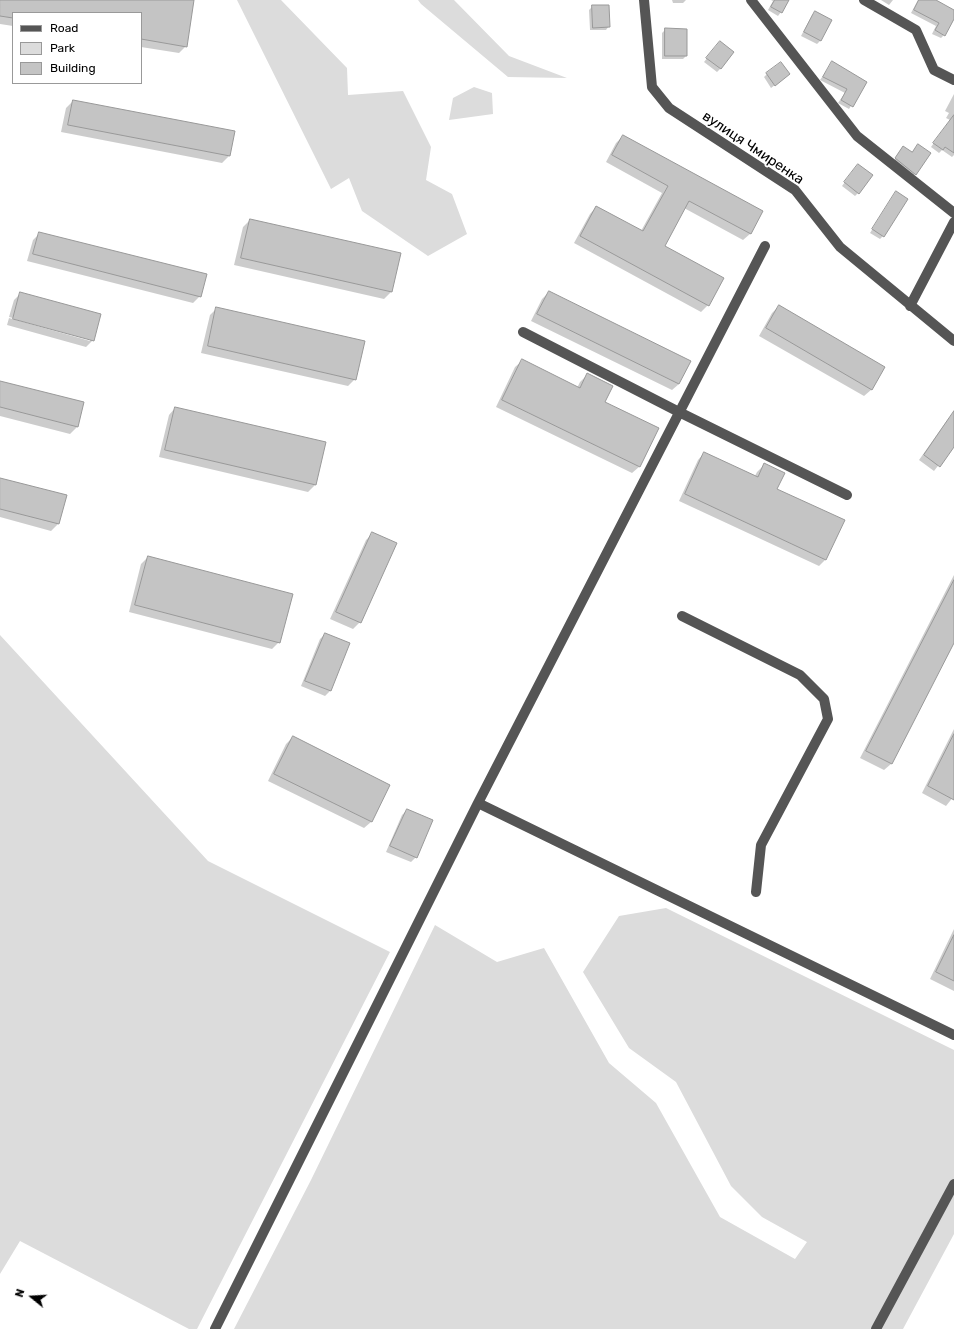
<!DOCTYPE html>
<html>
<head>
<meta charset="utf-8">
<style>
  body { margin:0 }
  #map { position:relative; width:954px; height:1329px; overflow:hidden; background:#fff; font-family:Rubik,sans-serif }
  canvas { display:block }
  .legend { position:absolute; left:12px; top:12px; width:130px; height:72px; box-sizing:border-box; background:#fff; border:1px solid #999; margin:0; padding:5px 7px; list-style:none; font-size:12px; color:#000 }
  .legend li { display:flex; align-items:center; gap:8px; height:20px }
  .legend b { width:20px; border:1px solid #999 }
  .north { position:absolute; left:12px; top:1277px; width:40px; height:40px; -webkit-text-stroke:3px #fff; paint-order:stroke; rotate:288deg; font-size:11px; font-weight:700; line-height:16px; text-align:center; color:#000 }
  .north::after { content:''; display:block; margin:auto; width:14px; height:18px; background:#000; clip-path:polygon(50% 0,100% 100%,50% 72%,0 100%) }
</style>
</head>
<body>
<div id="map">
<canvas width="954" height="1329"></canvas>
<ul class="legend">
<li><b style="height:5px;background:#555"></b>Road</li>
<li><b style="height:11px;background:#dcdcdc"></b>Park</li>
<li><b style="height:11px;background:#c4c4c4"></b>Building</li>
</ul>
<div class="north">N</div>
</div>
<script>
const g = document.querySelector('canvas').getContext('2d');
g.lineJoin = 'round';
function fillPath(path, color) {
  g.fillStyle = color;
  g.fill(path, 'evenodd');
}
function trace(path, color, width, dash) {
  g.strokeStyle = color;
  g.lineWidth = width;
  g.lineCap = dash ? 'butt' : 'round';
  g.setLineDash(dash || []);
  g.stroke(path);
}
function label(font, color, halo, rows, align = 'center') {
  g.font = font + ' Rubik,sans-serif';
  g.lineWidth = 3.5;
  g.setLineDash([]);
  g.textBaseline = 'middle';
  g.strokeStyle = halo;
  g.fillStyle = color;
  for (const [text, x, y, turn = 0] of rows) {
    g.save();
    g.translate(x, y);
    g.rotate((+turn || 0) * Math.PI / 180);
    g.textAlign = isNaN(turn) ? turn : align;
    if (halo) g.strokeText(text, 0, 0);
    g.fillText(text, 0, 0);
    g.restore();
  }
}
const green = new Path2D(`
  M 237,0 L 281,0 L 347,68 L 348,95 L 403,91 L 431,147 L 426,180 L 452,194 L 467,234 L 428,256 L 362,211 L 349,178 L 331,189 Z
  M 418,0 L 454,0 L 509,56 L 567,78 L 508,77 L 421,4 Z
  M 474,87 L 492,93 L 493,114 L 449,120 L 453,98 Z
  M 0,635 L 208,861 L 390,952 L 197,1329 L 189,1329 L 20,1241 L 0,1274 Z
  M 666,908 L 954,1050 L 954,1234 L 903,1329 L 234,1329 L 311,1180 L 435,925 L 497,962 L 544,948 L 609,1063 L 656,1103 L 720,1217 L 795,1259 L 807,1242 L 762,1217 L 731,1186 L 676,1082 L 629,1048 L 583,972 L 619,916 Z`);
const shadow = new Path2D(`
  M 0,0 L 193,0 L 186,46 L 179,53 L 141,47 L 141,13 L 13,13 L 13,26 L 0,24 Z
  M 672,0 L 686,0 L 683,3 L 673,3 Z
  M 771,0 L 788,0 L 781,12 L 778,16 L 768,10 L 773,1 Z
  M 881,0 L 893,0 L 889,5 Z
  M 918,0 L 934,0 L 954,11 L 954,17 L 944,35 L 941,38 L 932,34 L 936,26 L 911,13 Z
  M 593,6 L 609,26 L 606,30 L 590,30 L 589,10 Z
  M 815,12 L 830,20 L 820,41 L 817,44 L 801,36 L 812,15 Z
  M 666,29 L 686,56 L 683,59 L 662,59 L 662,33 Z
  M 720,42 L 720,69 L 717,72 L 704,62 Z
  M 832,63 L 866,83 L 849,109 L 838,103 L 845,93 L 820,80 Z
  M 767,74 L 789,74 L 771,88 L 764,77 Z
  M 954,94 L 954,155 L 952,157 L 942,150 L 939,153 L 931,147 L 950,120 L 946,118 L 949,113 L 945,111 Z
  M 73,101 L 229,156 L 222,163 L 61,132 L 66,108 Z
  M 623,136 L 762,212 L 750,234 L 743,240 L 684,208 L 663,246 L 708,305 L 701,312 L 574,243 L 590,214 L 596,207 L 641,231 L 662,193 L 606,162 L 616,143 Z
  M 918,145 L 915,174 L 912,177 L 893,162 L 900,151 L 912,153 Z
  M 855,168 L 858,193 L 855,196 L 842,186 Z
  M 896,192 L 883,236 L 880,239 L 870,233 Z
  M 250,220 L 391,292 L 384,299 L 234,265 L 243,227 Z
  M 40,233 L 200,296 L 193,303 L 27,261 L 33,240 Z
  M 549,292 L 679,384 L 672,390 L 531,321 L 542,299 Z
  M 21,293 L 93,340 L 86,347 L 7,325 L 9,318 L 90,341 L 90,339 L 9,317 L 14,300 Z
  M 779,306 L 884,367 L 871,390 L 864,396 L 759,336 L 772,313 Z
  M 217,308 L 355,379 L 348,386 L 201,353 L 210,315 Z
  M 522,361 L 577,388 L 580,382 L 587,375 L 639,467 L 632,473 L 496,407 L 515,367 Z
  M 0,382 L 77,427 L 70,434 L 0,416 Z
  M 175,408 L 315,485 L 308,492 L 159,457 L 169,415 Z
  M 953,414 L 954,415 L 954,445 L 934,471 L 919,460 L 948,419 Z
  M 704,453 L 755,476 L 757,472 L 764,465 L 776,489 L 826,559 L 819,566 L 679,501 L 698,460 Z
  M 0,479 L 66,496 L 58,524 L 51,531 L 0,517 Z
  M 373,533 L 360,622 L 353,629 L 330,619 L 366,540 Z
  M 148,557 L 279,642 L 272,649 L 129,612 L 141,564 Z
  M 954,575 L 954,641 L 891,764 L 884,770 L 860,758 Z
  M 325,634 L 349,643 L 330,691 L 325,696 L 301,686 L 320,639 Z
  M 954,729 L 954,796 L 946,806 L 922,793 Z
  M 293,737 L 389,785 L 371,822 L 364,828 L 268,781 L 286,744 Z
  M 407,810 L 416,857 L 411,862 L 386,852 L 402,815 Z
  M 954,929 L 954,991 L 930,979 Z`);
const building = new Path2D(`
  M 0,0 L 194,0 L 187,47 L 141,39 L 141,13 L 13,13 L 13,18 L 0,16 Z
  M 775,0 L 789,0 L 782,13 L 771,7 Z
  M 919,0 L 936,0 L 954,10 L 954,19 L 945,36 L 935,30 L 939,23 L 914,10 Z
  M 592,5 L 609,5 L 610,27 L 593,28 Z
  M 815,11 L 832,20 L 821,41 L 804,32 Z
  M 665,28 L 687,29 L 687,56 L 665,56 Z
  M 720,41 L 734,52 L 721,69 L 706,58 Z
  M 832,61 L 867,82 L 853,107 L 841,100 L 847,89 L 823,77 Z
  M 781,62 L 790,74 L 775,86 L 766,73 Z
  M 73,100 L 235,131 L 230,156 L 68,125 Z
  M 954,115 L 954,153 L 945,147 L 943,150 L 933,143 Z
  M 623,135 L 763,211 L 751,234 L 689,201 L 665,246 L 724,278 L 709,306 L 580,236 L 596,206 L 643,231 L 668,186 L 612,155 Z
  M 918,144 L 931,153 L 916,175 L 895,158 L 903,146 L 912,152 Z
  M 858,164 L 873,175 L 859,194 L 844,182 Z
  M 896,191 L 908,199 L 884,237 L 872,229 Z
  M 250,219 L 401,253 L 392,292 L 241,258 Z
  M 39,232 L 207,274 L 201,297 L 33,254 Z
  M 549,291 L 691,361 L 679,384 L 537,314 Z
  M 20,292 L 101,314 L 94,341 L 13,319 Z
  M 779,305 L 885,367 L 872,390 L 766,328 Z
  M 216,307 L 365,341 L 356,380 L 208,346 Z
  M 522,359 L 580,388 L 587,373 L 613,386 L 605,402 L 659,428 L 640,467 L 502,400 Z
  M 0,381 L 84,402 L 78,427 L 0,407 Z
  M 175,407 L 326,442 L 316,485 L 165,450 Z
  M 954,411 L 954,447 L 940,467 L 924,455 Z
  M 704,452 L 758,477 L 764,463 L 785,473 L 777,489 L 845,520 L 826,560 L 685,494 Z
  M 0,478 L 67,495 L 59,524 L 0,509 Z
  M 372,532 L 397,543 L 361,623 L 336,612 Z
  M 148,556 L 293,594 L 280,643 L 135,605 Z
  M 954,580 L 954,643 L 892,764 L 866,751 Z
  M 325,633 L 350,643 L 331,691 L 305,681 Z
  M 954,734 L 954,800 L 928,786 Z
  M 293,736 L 390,785 L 372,822 L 274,774 Z
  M 407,809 L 433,820 L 417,858 L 390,846 Z
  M 954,935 L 954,981 L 936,972 Z`);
const minor = new Path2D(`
  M 644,0 L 652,87 L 669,108 L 795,190 L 840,247 L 954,341
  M 751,0 L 857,136 L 954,213
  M 864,0 L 916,30 L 934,70 L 954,80
  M 910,306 L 954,222
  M 523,332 L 679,412 L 847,495
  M 682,616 L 800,675 L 824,699 L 828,719 L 761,845 L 756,892
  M 478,803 L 765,246
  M 215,1329 L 478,803 L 954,1035
  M 876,1329 L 954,1184`);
const streetNames = [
  ["вулиця Чмиренка",753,148,34]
];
fillPath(green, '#dcdcdc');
fillPath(shadow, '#0003');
fillPath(building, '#c4c4c4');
trace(building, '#999', 1);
trace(minor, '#555', 10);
label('14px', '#000', '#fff', streetNames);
</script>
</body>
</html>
